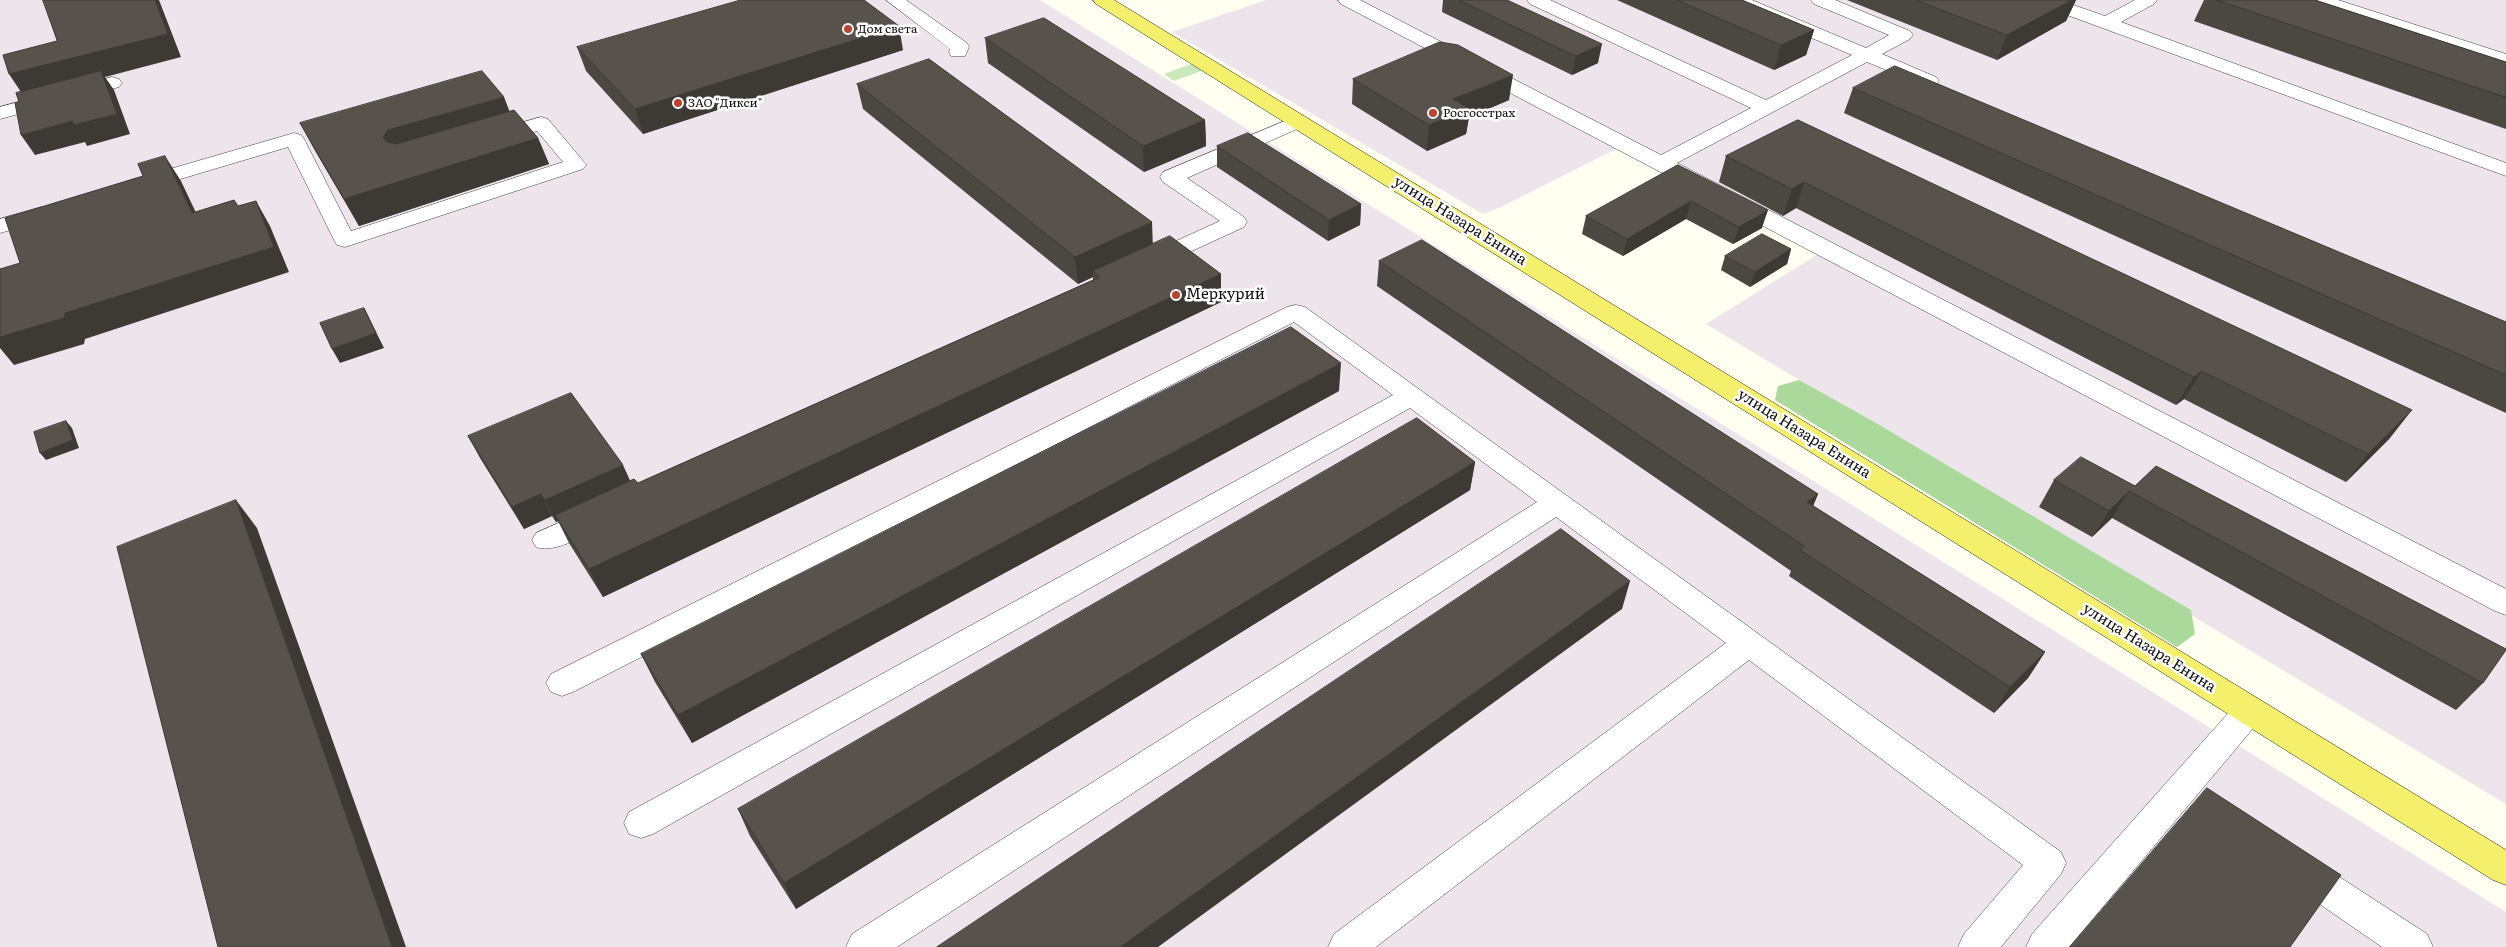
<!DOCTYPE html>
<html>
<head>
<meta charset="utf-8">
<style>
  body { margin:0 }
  canvas { display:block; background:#fefef1 }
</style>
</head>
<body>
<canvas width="2506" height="947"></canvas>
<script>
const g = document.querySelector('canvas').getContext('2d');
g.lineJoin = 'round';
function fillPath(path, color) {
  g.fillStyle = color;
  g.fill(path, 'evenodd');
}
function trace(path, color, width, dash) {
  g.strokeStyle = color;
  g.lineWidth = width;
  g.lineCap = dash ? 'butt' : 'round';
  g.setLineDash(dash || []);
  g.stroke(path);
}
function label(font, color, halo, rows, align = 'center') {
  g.font = font + ' Literata,serif';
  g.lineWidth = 5;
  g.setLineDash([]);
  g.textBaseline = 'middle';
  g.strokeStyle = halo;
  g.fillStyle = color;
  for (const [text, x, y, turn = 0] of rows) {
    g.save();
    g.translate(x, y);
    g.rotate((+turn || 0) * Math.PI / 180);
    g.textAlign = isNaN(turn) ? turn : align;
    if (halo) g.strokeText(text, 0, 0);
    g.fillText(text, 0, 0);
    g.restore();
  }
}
const industrial = new Path2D(`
  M 0,0 L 1040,0 L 2506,912 L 2506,947 L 0,947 Z
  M 1266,0 L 2506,0 L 2506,804 L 1706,324 L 1821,252 L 1620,147 L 1503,206 L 1483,214 L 1172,32 Z`);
const green = new Path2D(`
  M 1194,63 L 1204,70 L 1174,81 L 1164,74 Z`);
const forest = new Path2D(`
  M 1799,380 L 1876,423 L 2191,610 L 2195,634 L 2177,647 L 1775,400 L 1778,386 Z`);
const minor = new Path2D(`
  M 886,0 L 906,0 L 967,43 L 969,47 L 965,56 L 951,56 L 949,52 L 950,49 Z
  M 1338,0 L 1360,0 L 1661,155 L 1751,108 L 1530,4 L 1527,0 L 1550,0 L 1766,100 L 1852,55 L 1731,4 L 1728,0 L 1752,0 L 1866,48 L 1889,35 L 1814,4 L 1811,0 L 1835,0 L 1910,31 L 1913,35 L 1910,39 L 1882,54 L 1936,77 L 1939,81 L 1936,85 L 1922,85 L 1867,62 L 1677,163 L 2506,589 L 2506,615 L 2495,611 L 1341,4 Z
  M 2034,0 L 2059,0 L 2105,16 L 2135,0 L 2157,0 L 2154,4 L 2121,22 L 2506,163 L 2506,176 L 2037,4 Z
  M 2311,0 L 2338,0 L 2506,54 L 2506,66 L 2314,4 Z
  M 112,77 L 119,79 L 122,83 L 119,87 L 0,119 L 0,107 Z
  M 1299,115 L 1306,117 L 1309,121 L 1306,125 L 1187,178 L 1244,217 L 1247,222 L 1244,227 L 1157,267 L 1149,269 L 1141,267 L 1137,262 L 1141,257 L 1220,221 L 1163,182 L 1160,177 L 1163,172 Z
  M 541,117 L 548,119 L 583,161 L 587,165 L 583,169 L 345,247 L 337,245 L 334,240 L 288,147 L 140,191 L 132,190 L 129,185 L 132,180 L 294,133 L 301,135 L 304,139 L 351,231 L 563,162 L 537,131 L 493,143 L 486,141 L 483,137 L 486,133 Z
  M 42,207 L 50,209 L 53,214 L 50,219 L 0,233 L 0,219 Z
  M 1296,305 L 1305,307 L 2061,852 L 2066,863 L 2061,874 L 2001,947 L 1958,947 L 1964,934 L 2023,865 L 1749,660 L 1376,947 L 1328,947 L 1334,934 L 1726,643 L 1556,517 L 897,947 L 846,947 L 852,934 L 1537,502 L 1410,408 L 653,834 L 641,838 L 629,834 L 624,823 L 629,812 L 1393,395 L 1294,322 L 573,692 L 562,696 L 551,692 L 546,683 L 551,674 L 1287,307 Z
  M 597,506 L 607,509 L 611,516 L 607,523 C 587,533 558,554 536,547 L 532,540 L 536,533 Z
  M 2250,697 L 2261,701 L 2266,710 L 2261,719 L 2069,947 L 2026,947 L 2032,934 L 2239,701 Z
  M 2299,854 L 2312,859 L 2427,934 L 2433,947 L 2382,947 L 2286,881 L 2281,870 L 2286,859 Z`);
const major = new Path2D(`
  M 1093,0 L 1114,0 L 2506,850 L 2506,885 L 2493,880 L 1096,4 Z`);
const wall = new Path2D(`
  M 1443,0 L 1507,0 L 1598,63 L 1572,75 L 1442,12 Z
  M 1617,0 L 1742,0 L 1814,30 L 1806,55 L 1774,70 Z
  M 1847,0 L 2076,0 L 2066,21 L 1997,60 Z
  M 2204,0 L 2315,0 L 2506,62 L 2506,129 L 2194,21 Z
  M 985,38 L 1205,120 L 1206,146 L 1144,172 L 988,63 Z
  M 577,47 L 903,50 L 643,134 L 586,71 Z
  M 1353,79 L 1509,100 L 1469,117 L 1466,134 L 1427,151 L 1352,104 Z
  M 857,84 L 1153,243 L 1221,274 L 1221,302 L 603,597 L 569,543 L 558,521 L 556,522 L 552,516 L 524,529 L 480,458 L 468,436 L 638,483 L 1093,280 L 1093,277 L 1078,284 L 863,109 Z
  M 1853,88 L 2506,322 L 2506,413 L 1844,113 Z
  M 510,112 L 538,138 L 549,164 L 359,226 L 314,149 L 300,123 Z
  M 1798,120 L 2390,438 L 2346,482 L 2184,399 L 2176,405 L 1796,208 L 1783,216 L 1719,182 L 1726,156 Z
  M 1217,146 L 1361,204 L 1360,225 L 1328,241 L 1217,167 Z
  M 1678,165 L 1762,228 L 1733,244 L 1686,219 L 1623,256 L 1582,234 L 1586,216 Z
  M 1791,249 L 1787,264 L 1750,287 L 1721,270 L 1725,256 Z
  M 1379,261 L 1818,494 L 1813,506 L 2045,652 L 2028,678 L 1994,713 L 1789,576 L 1791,571 L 1377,286 Z
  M 1339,391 L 692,743 L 655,682 L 641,654 Z
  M 1475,462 L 1470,490 L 796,909 L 750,836 L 738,809 Z
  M 2054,480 L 2135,486 L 2483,683 L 2456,710 L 2112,518 L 2092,537 L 2039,507 Z`);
const shadedWall = new Path2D(`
  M 155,0 L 159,0 L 181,57 L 105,77 L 114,90 L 130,134 L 87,146 L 85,142 L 35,155 L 21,135 L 72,121 L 117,114 L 25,98 L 9,74 Z
  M 2072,0 L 2076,0 L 2066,21 L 1997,60 L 2007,35 Z
  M 899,26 L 903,50 L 643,134 L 635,109 Z
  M 1814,30 L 1806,55 L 1774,70 L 1781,45 Z
  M 1602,44 L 1598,63 L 1572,75 L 1576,56 Z
  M 1513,75 L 1509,100 L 1469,117 L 1466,134 L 1427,151 L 1429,125 L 1453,99 Z
  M 504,97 L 514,123 L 400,156 L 383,137 L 388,130 Z
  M 1205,120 L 1206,146 L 1144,172 L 1143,146 Z
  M 538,138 L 549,164 L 359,226 L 344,199 Z
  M 165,156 L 181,181 L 208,238 L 192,213 Z
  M 1804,182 L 1796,208 L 1783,216 L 1792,189 Z
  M 256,201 L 270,226 L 289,272 L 85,339 L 84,344 L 14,365 L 0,348 L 0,337 L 65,313 Z
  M 1691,201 L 1686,219 L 1623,256 L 1627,239 Z
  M 1361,204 L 1360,225 L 1328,241 L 1329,220 Z
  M 1768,210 L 1762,228 L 1733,244 L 1739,227 Z
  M 1152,222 L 1153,249 L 1093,271 L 1093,277 L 1078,284 L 1075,257 Z
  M 1791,249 L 1787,264 L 1750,287 L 1755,272 Z
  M 1221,274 L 1221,302 L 603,597 L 589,569 Z
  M 364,308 L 384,348 L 340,363 L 332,349 Z
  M 1341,363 L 1339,391 L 692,743 L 678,715 Z
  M 2202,371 L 2184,399 L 2176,405 L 2194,377 Z
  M 2412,410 L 2390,438 L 2346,482 L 2368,454 Z
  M 66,421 L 72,428 L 79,448 L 46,460 L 40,453 Z
  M 1475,462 L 1470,490 L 796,909 L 784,883 Z
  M 623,465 L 633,487 L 555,515 L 558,521 L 556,522 L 545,500 Z
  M 2129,491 L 2112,518 L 2092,537 L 2109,511 Z
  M 541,494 L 552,516 L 524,529 L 512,507 Z
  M 1818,494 L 1807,520 L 1807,502 Z
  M 236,500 L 257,528 L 406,947 L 392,947 Z
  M 1630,581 L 1622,609 L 1158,947 L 1120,947 Z
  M 2045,652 L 2028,678 L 1994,713 L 2010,687 Z`);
const building = new Path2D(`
  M 43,0 L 155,0 L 168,34 L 9,74 L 3,55 L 57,41 Z
  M 741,0 L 864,0 L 899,26 L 635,109 L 577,47 Z
  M 1459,0 L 1507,0 L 1602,44 L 1576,56 Z
  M 1677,0 L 1742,0 L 1814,30 L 1781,45 Z
  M 1916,0 L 2072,0 L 2007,35 Z
  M 2217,0 L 2315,0 L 2506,62 L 2506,97 Z
  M 1044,18 L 1205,120 L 1143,146 L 985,38 Z
  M 1440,42 L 1458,45 L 1513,75 L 1453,99 L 1470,109 L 1429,125 L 1353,79 Z
  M 929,59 L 1152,222 L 1075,257 L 857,84 Z
  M 1895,66 L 2506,322 L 2506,375 L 1853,88 Z
  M 101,71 L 117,114 L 74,125 L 72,121 L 21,135 L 15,103 L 19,102 L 16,93 Z
  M 482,71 L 504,97 L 388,130 L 383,137 L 387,142 L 396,144 L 514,110 L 538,138 L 344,199 L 300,123 Z
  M 1798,120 L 2412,410 L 2368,454 L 2202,371 L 2194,377 L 1804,182 L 1792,189 L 1726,156 Z
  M 1248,133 L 1361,204 L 1329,220 L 1217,146 Z
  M 165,156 L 192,213 L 234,200 L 238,206 L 256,201 L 274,247 L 65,313 L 64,318 L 0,337 L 0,269 L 20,263 L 5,218 L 143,176 L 138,164 Z
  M 1678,165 L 1768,210 L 1739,227 L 1691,201 L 1627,239 L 1586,216 Z
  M 1762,234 L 1791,249 L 1755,272 L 1725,256 Z
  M 1170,236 L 1221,274 L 589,569 L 555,515 L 634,479 L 638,483 L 1100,277 L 1093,271 Z
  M 1422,240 L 1818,494 L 1807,502 L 2045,652 L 2010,687 L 1800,550 L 1804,546 L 1379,261 Z
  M 364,308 L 376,333 L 332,349 L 320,323 Z
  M 1291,327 L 1341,363 L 678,715 L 641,654 Z
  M 571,393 L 623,465 L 545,500 L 541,494 L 512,507 L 468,436 Z
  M 1417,418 L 1475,462 L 784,883 L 738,809 Z
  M 66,421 L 73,440 L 40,453 L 34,432 Z
  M 2081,457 L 2135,486 L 2156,466 L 2506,649 L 2506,650 L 2483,683 L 2129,491 L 2109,511 L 2054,480 Z
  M 236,500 L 392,947 L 218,947 L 117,547 Z
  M 1561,529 L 1630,581 L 1120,947 L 937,947 Z
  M 2207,788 L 2341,875 L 2290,947 L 2070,947 Z`);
const markers = [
  [848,29,5,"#bb432b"],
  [678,103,5,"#bb432b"],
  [1433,113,5,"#bb432b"],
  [1176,295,5,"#bb432b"]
];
const farPoinames = [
  ["Дом света",858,29],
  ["ЗАО \"Дикси\"",688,103],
  ["Росгосстрах",1443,113]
];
const streetNames = [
  ["улица Назара Енина",1460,221,32],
  ["улица Назара Енина",1804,434,32],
  ["улица Назара Енина",2149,648,32]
];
const poiNames = [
  ["Меркурий",1186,295]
];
fillPath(industrial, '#ede4ec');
fillPath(green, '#c9e8bc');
fillPath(forest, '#aad99b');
trace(minor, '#424242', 1);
trace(major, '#202020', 1);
fillPath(minor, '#fff');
fillPath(major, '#f4f06c');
fillPath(wall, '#4b4741');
fillPath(shadedWall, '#3d3a35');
fillPath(building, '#57534c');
trace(building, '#3d3a35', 1);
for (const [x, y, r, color] of markers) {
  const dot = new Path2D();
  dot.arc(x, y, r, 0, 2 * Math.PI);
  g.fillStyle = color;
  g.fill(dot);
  trace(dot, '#fff', 2);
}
label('12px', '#0f0f0f', '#fff', farPoinames, 'left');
label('15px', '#0f0f0f', '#fff', streetNames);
label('15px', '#0f0f0f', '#fff', poiNames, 'left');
</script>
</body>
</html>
